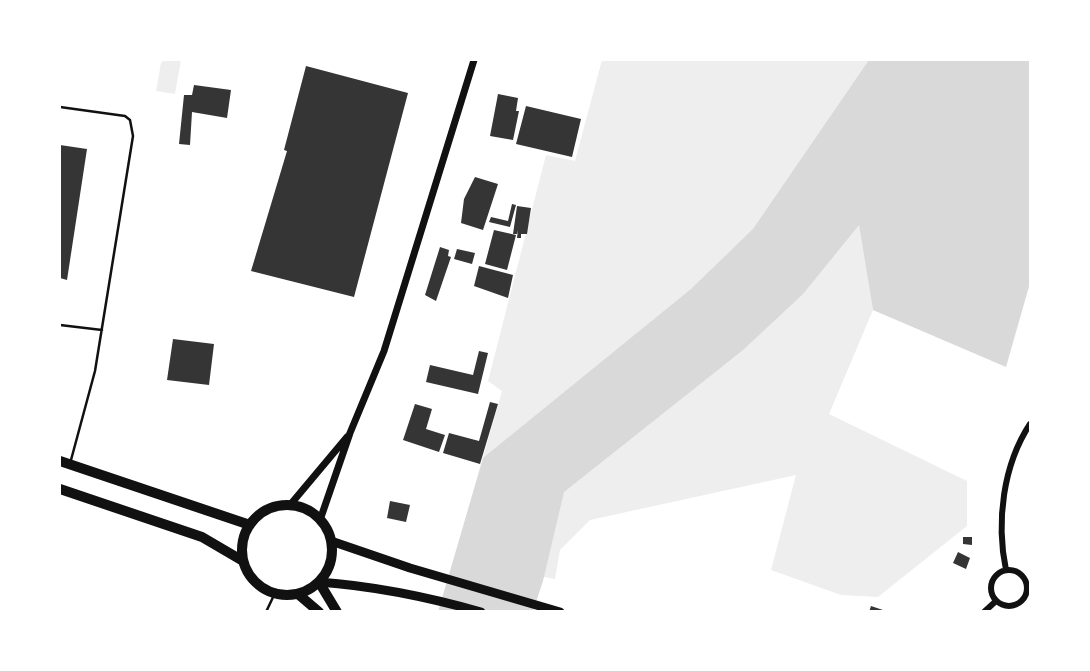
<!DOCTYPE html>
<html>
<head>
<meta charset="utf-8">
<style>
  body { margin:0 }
  #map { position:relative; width:1090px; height:671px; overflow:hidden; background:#fff; font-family:Ubuntu,sans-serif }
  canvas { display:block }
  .frame { position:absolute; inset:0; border:61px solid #fff; pointer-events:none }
</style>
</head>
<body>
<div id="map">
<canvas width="1090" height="671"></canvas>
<div class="frame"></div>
</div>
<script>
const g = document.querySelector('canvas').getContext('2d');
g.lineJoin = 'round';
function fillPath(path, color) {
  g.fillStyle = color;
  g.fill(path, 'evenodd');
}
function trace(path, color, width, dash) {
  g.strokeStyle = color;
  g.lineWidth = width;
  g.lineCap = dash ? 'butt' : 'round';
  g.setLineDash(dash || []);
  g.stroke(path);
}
const green = new Path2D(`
  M 164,60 L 181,60 L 175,94 L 156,91 L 161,63 Z
  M 602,60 L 957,60 L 859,224 L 873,310 L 829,414 L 967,481 L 967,526 L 878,597 L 841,595 L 771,570 L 796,475 L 590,520 L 560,550 L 555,579 L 454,560 L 502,391 L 488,381 L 546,155 L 575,161 Z`);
const water = new Path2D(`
  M 869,60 L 1030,60 L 1030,283 L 1006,367 L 873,310 L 859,225 L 803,294 L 743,350 L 564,492 L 543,581 L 533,611 L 438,612 L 483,458 L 691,289 L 753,229 Z`);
const building = new Path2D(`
  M 306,66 L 408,93 L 354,297 L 251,271 L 287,151 L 284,150 Z
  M 194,85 L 231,90 L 227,118 L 192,112 L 190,145 L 179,144 L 184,95 L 192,95 Z
  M 498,94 L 518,98 L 516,111 L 519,111 L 513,140 L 490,136 Z
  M 526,106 L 581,119 L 572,157 L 516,144 Z
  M 60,145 L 87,149 L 67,280 L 60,278 Z
  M 475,177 L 498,184 L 483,230 L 461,223 L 464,199 Z
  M 512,204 L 516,205 L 510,227 L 489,222 L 491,217 L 508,221 Z
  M 517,206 L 531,208 L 527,234 L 521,234 L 521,238 L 517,238 L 518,230 L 517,234 L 513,234 Z
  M 494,230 L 516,235 L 507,270 L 485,264 Z
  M 440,247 L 449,250 L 448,256 L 451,257 L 436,301 L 425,295 Z
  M 457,249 L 475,253 L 472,264 L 454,259 Z
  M 479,266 L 513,275 L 508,298 L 474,286 Z
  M 173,339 L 214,344 L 209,385 L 167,380 Z
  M 479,351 L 488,353 L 478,394 L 426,382 L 430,365 L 473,375 Z
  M 490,402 L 498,404 L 480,464 L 443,453 L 449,433 L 479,441 Z
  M 415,404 L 432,409 L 426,429 L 445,435 L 439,452 L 403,440 Z
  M 390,501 L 410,505 L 406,522 L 387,518 Z
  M 963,537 L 972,537 L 972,545 L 963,544 Z
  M 958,552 L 970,558 L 966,569 L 953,563 Z
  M 871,606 L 886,611 L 886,612 L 869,612 Z`);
const service = new Path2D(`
  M 60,107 L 125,116 L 130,120 L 133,136 L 95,371 L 71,460
  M 60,325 L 102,330
  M 266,612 L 275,593`);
const minor = new Path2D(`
  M991 588a18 18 0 1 1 36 0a18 18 0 1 1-36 0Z
  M 1006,570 C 996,522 1003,465 1030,424
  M 984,612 L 996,601`);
const tertiary = new Path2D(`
  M 290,505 L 347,437
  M 320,520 L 350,433 L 384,351 L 474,60`);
const primary = new Path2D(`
  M 331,541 L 410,568 L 560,612
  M 319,582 C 374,586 428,597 481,612`);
const trunk = new Path2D(`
  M 60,461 L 250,525
  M 60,489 L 202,537 L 243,561
  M242 550a45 45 0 1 1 90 0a45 45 0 1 1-90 0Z
  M 319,582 L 337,612
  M 298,594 L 319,612`);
fillPath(green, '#eee');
fillPath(water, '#d9d9d9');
fillPath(building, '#353535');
trace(service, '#111', 2.5);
trace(minor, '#111', 6);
trace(tertiary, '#111', 7);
trace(primary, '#111', 9);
trace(trunk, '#111', 10);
</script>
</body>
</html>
